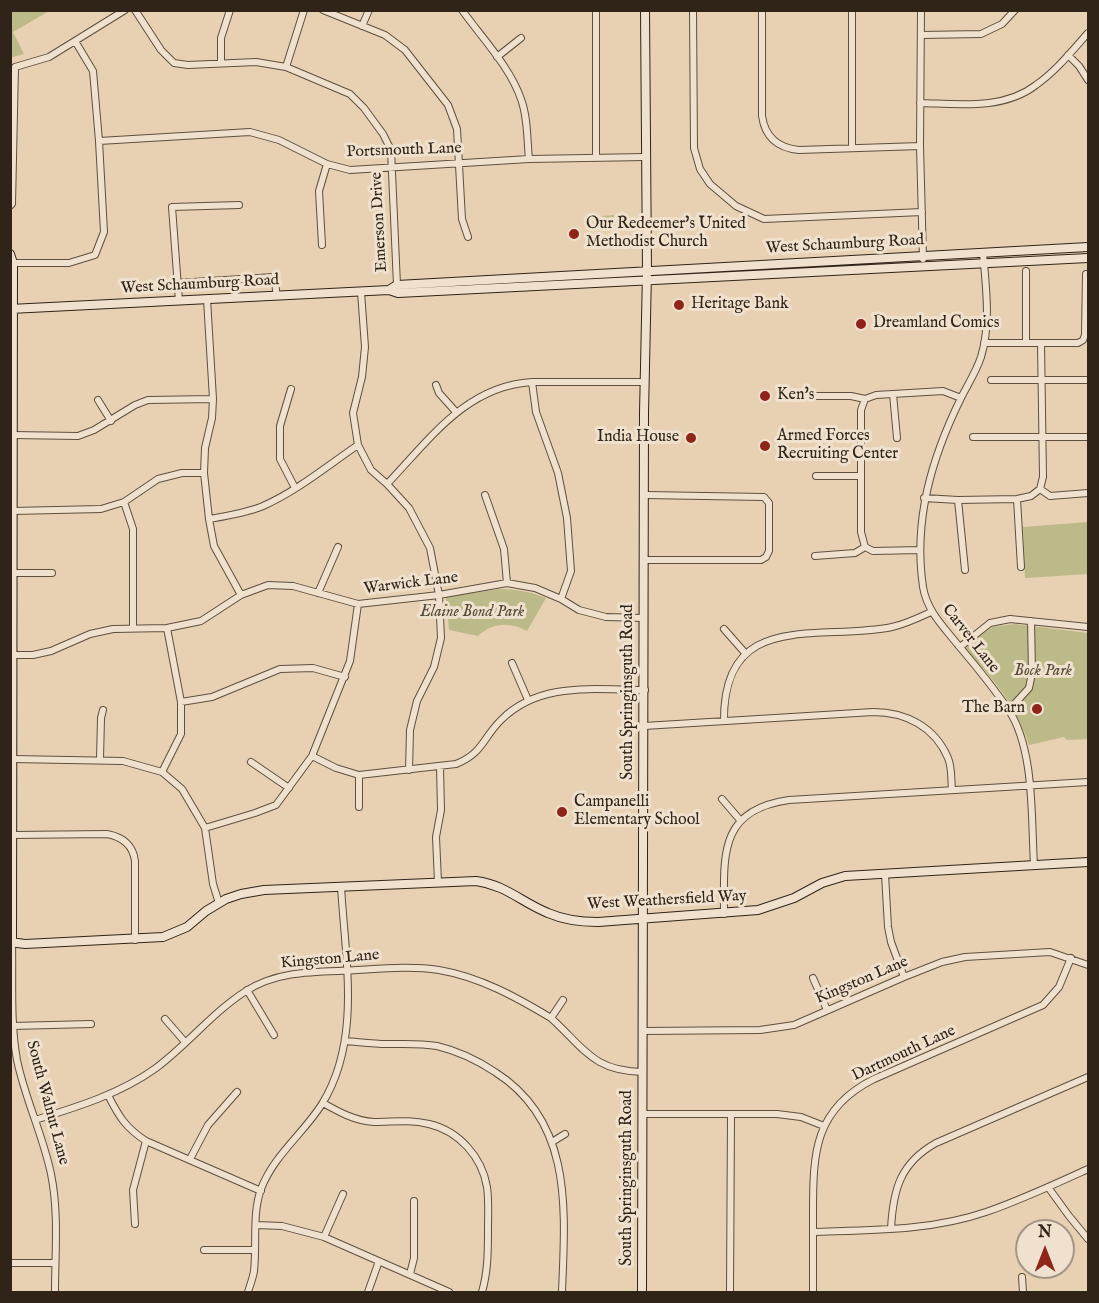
<!DOCTYPE html>
<html>
<head>
<meta charset="utf-8">
<style>
  body { margin:0 }
  #map { position:relative; width:1099px; height:1303px; overflow:hidden; background:#e7d1b2; font-family:"IM FELL English",serif }
  canvas { display:block }
  .frame { position:absolute; inset:0; border:12px solid #302419; pointer-events:none }
  .north { position:absolute; left:1015px; top:1219px; width:60px; height:60px; box-sizing:border-box; background:#efe1cd; border:2px solid #a39585; border-radius:50%; rotate:0deg; font-size:16px; font-weight:700; line-height:24px; text-align:center; color:#302419 }
  .north::after { content:''; display:block; margin:auto; width:21px; height:27px; background:#8f2418; clip-path:polygon(50% 0,100% 100%,50% 72%,0 100%) }
</style>
</head>
<body>
<div id="map">
<canvas width="1099" height="1303"></canvas>
<div class="frame"></div>
<div class="north">N</div>
</div>
<script>
const g = document.querySelector('canvas').getContext('2d');
g.lineJoin = 'round';
function fillPath(path, color) {
  g.fillStyle = color;
  g.fill(path, 'evenodd');
}
function trace(path, color, width, dash) {
  g.strokeStyle = color;
  g.lineWidth = width;
  g.lineCap = dash ? 'butt' : 'round';
  g.setLineDash(dash || []);
  g.stroke(path);
}
function label(font, color, halo, rows, align = 'center') {
  g.font = font + ' "IM FELL English",serif';
  g.lineWidth = 6;
  g.setLineDash([]);
  g.textBaseline = 'middle';
  g.strokeStyle = halo;
  g.fillStyle = color;
  for (const [text, x, y, turn = 0] of rows) {
    g.save();
    g.translate(x, y);
    g.rotate((+turn || 0) * Math.PI / 180);
    g.textAlign = isNaN(turn) ? turn : align;
    if (halo) g.strokeText(text, 0, 0);
    g.fillText(text, 0, 0);
    g.restore();
  }
}
const green = new Path2D(`
  M 10,11 L 49,11 L 13,32 L 24,54 L 13,57 L 11,59 Z
  M 614,215 L 612,227 L 602,229 L 601,219 L 603,216 Z
  M 1088,522 L 1088,574 L 1025,578 L 1023,527 Z
  M 499,589 C 516,589 531,592 546,598 L 527,631 C 510,622 493,622 478,636 L 449,630 L 446,597 Z
  M 1014,624 L 1088,633 L 1088,739 L 1067,740 L 1064,737 L 1029,745 C 1017,706 992,677 964,648 L 992,627 Z`);
const street = new Path2D(`
  M 135,10 L 161,50 L 174,63 L 188,65 L 256,62 L 286,67 L 350,94 L 364,108 L 383,134 L 391,150 L 397,285
  M 323,10 L 385,35 L 405,50 L 448,105 L 457,129 L 462,219 L 468,237
  M 462,10 C 482,38 510,67 521,99 C 528,118 527,140 529,159
  M 596,10 L 596,157
  M 693,10 L 694,148 L 700,169 L 710,184 L 736,206 L 764,219 L 922,212
  M 762,10 L 762,116 C 765,137 778,148 799,150 L 920,146
  M 852,10 L 852,148
  M 921,10 L 920,146 L 923,259
  M 362,26 L 369,10
  M 921,35 L 981,34 L 1002,24 L 1015,10
  M 1068,55 L 1079,66 L 1088,80
  M 497,57 L 521,38
  M 221,62 L 221,38 L 230,10
  M 286,67 L 304,10
  M 920,103 C 959,104 1004,110 1036,85 C 1056,71 1072,51 1088,33
  M 99,141 L 250,132 L 279,140 L 327,164 L 350,170 L 529,159 L 645,157
  M 10,206 L 12,204 L 15,67 L 49,57 L 125,10
  M 322,245 L 319,191 L 327,164
  M 983,253 C 986,287 991,324 981,357 C 976,372 968,384 961,398 C 932,457 913,520 923,587 C 927,611 943,626 958,645 C 975,665 993,687 1008,709 C 1035,749 1031,818 1034,865
  M 13,263 L 69,263 L 95,255 L 104,232 L 99,141 L 93,71 L 75,41
  M 1026,271 L 1026,343
  M 177,283 L 274,277 L 277,296
  M 361,292 L 365,347 L 362,377 L 353,413 L 358,445 L 371,470 L 387,484 L 409,508 L 430,548 L 439,595 L 441,638 L 434,667 L 417,701 L 410,730 L 409,770
  M 207,299 L 213,399 L 212,418 L 205,448 L 204,473 L 209,519 L 214,546 L 241,595
  M 179,301 L 172,207 L 239,205
  M 984,343 L 1078,343 L 1083,340 L 1085,335 L 1086,274
  M 991,380 L 1088,380
  M 532,382 L 536,412 L 558,473 L 567,518 L 571,571 L 561,599
  M 436,385 L 439,393 L 456,412
  M 291,389 L 280,426 L 280,459 L 295,488
  M 893,394 L 897,438
  M 809,396 L 851,396 L 865,399 L 876,395 L 943,391 L 961,398
  M 865,399 L 861,410 L 861,532 L 865,547
  M 98,400 L 111,421
  M 12,435 L 78,436 L 94,430 L 135,405 L 148,400 L 213,399
  M 973,437 L 1088,437
  M 816,476 L 861,476
  M 387,484 C 430,439 466,386 532,382 L 645,382
  M 1040,489 L 1043,477 L 1041,343
  M 485,495 L 504,549 L 507,583
  M 924,498 L 958,500 L 1017,499 L 1031,496 L 1040,489 L 1050,496 L 1088,493
  M 1017,499 L 1021,567
  M 958,500 L 965,570
  M 124,502 L 133,529 L 133,628
  M 12,511 L 101,509 L 124,502 L 158,479 L 182,473 L 204,473
  M 209,519 C 227,516 246,513 263,506 C 297,491 327,466 358,445
  M 815,556 L 855,553 L 865,547 L 873,551 L 920,550
  M 644,560 L 761,560 L 766,557 L 769,551 L 769,503 L 764,497 L 645,495
  M 13,573 L 52,573
  M 318,593 L 338,547
  M 724,629 L 746,654
  M 960,647 L 990,623 L 1010,619 L 1088,627
  M 11,655 L 33,655 L 51,651 L 90,634 L 113,629 L 167,628 L 201,621 L 241,595 L 268,585 L 293,586 L 358,604 L 439,595 L 507,583 L 535,588 L 561,599 L 579,610 L 606,617 L 644,618
  M 512,663 L 528,700
  M 181,702 L 212,697 L 280,669 L 313,668 L 345,677
  M 1009,710 L 1029,688 L 1032,673 L 1031,621
  M 724,721 C 723,608 819,642 892,627 C 906,624 918,618 931,612
  M 644,726 L 873,712 C 906,712 935,727 948,758 C 952,767 951,780 952,790
  M 312,756 L 336,768 L 359,775 L 456,764 C 483,753 482,739 501,720 C 540,681 594,690 645,690
  M 12,759 L 123,761 L 162,772 L 182,789 L 205,828 L 213,884 L 219,903
  M 100,759 L 101,718 L 103,710
  M 251,762 L 289,788
  M 162,772 L 181,734 L 181,702 L 167,628
  M 722,799 L 740,820
  M 359,807 L 359,775
  M 205,828 L 255,813 L 276,805 L 312,756 L 350,661 L 358,604
  M 13,835 L 107,834 C 123,837 133,845 135,861 L 135,940
  M 885,874 L 888,927 L 891,942 L 904,977
  M 438,882 L 436,837 L 441,810 L 440,766
  M 724,914 C 724,856 718,810 789,800 L 1088,782
  M 12,942 C 13,981 10,1021 17,1060 C 25,1099 43,1135 51,1174 C 59,1213 55,1253 55,1292
  M 813,978 L 827,1010
  M 247,990 L 274,1035
  M 551,1018 C 585,1049 593,1071 643,1072
  M 165,1019 L 185,1042
  M 12,1026 L 91,1024
  M 643,1031 L 760,1030 L 794,1025 L 904,977 L 942,962 L 965,957 L 1050,952 L 1088,965
  M 345,1041 C 359,1042 373,1044 387,1044 C 404,1044 420,1043 437,1046 C 458,1051 477,1060 495,1072 C 574,1122 565,1212 562,1292
  M 108,1095 C 119,1117 126,1128 146,1141 L 261,1191
  M 323,1103 C 339,1112 355,1121 374,1122 C 394,1122 408,1119 429,1124 C 459,1131 482,1157 487,1187 C 489,1201 488,1215 488,1229 C 488,1251 488,1271 482,1292
  M 643,1114 L 777,1114 L 801,1117 L 824,1126
  M 35,1120 C 77,1107 120,1094 156,1068 C 188,1044 213,1012 246,991 C 274,973 306,972 338,971 C 371,970 406,965 439,970 C 480,977 516,997 551,1018 L 563,1000
  M 552,1142 L 565,1134
  M 190,1159 L 208,1125 L 237,1092
  M 1048,1187 L 1069,1216 L 1088,1239
  M 135,1224 L 133,1190 L 146,1141
  M 256,1225 L 282,1226 L 324,1237 L 449,1292
  M 891,1229 C 893,1190 900,1163 936,1143 L 1088,1077
  M 813,1232 C 871,1230 931,1231 986,1212 C 1021,1200 1055,1184 1088,1169
  M 324,1237 L 343,1194
  M 204,1250 L 254,1250
  M 10,1263 L 55,1263
  M 410,1274 L 414,1258 L 414,1201
  M 1022,1277 L 1023,1292
  M 248,1292 C 250,1285 253,1278 254,1271 C 257,1244 252,1214 261,1189 C 274,1155 303,1134 322,1104 C 362,1039 345,959 341,886
  M 368,1292 L 379,1261
  M 730,1292 L 731,1115
  M 813,1292 C 813,1266 813,1240 813,1213 C 813,1153 814,1109 874,1079 L 1043,1005 L 1059,987 L 1071,958`);
const secondary = new Path2D(`
  M 10,254 L 13,263 L 12,942
  M 389,290 L 397,285 L 1088,247
  M 10,309 L 389,290 L 398,293 L 1088,258
  M 10,942 L 25,944 L 163,937 L 187,927 L 206,911 L 226,899 L 241,894 L 264,890 L 476,881 C 506,885 521,902 548,913 C 564,920 580,922 598,922 L 758,910 L 794,898 L 822,883 L 845,876 L 1088,862
  M 642,1292 L 644,413 L 647,272 L 645,10`);
const markers = [
  [574,234,6,"#8f2418"],
  [679,305,6,"#8f2418"],
  [861,324,6,"#8f2418"],
  [765,396,6,"#8f2418"],
  [691,438,6,"#8f2418"],
  [765,446,6,"#8f2418"],
  [1037,709,6,"#8f2418"],
  [562,812,6,"#8f2418"]
];
const streetNames = [
  ["Portsmouth Lane",404,151,-2],
  ["Emerson Drive",380,222,-93],
  ["West Schaumburg Road",845,245,-3],
  ["West Schaumburg Road",200,285,-3],
  ["Warwick Lane",411,584,-7],
  ["Carver Lane",970,639,52],
  ["South Springinsguth Road",629,692,-90],
  ["West Weathersfield Way",667,901,-3],
  ["Kingston Lane",330,960,-5],
  ["Kingston Lane",862,981,-23],
  ["Dartmouth Lane",904,1054,-25],
  ["South Walnut Lane",47,1103,75],
  ["South Springinsguth Road",628,1178,-90]
];
const poiNames = [
  ["Our Redeemer's United",586,225],
  ["Methodist Church",586,243],
  ["Heritage Bank",691,305],
  ["Dreamland Comics",873,324],
  ["Ken's",777,396],
  ["Armed Forces",777,437],
  ["Recruiting Center",777,455],
  ["India House",679,438,"right"],
  ["The Barn",1025,709,"right"],
  ["Campanelli",574,803],
  ["Elementary School",574,821]
];
const parkNames = [
  ["Elaine Bond Park",472,613],
  ["Bock Park",1043,672]
];
fillPath(green, '#bbba88');
trace(street, '#5e4f3f', 8);
trace(secondary, '#302419', 10);
trace(street, '#efe1cd', 6);
trace(secondary, '#efe1cd', 8);
for (const [x, y, r, color] of markers) {
  const dot = new Path2D();
  dot.arc(x, y, r, 0, 2 * Math.PI);
  g.fillStyle = color;
  g.fill(dot);
  trace(dot, '#efe1cd', 2);
}
label('16px', '#302419', '#efe1cd', streetNames);
label('16px', '#302419', '#efe1cd', poiNames, 'left');
label('italic 16px', '#534a35', '#efe1cd', parkNames);
</script>
</body>
</html>
